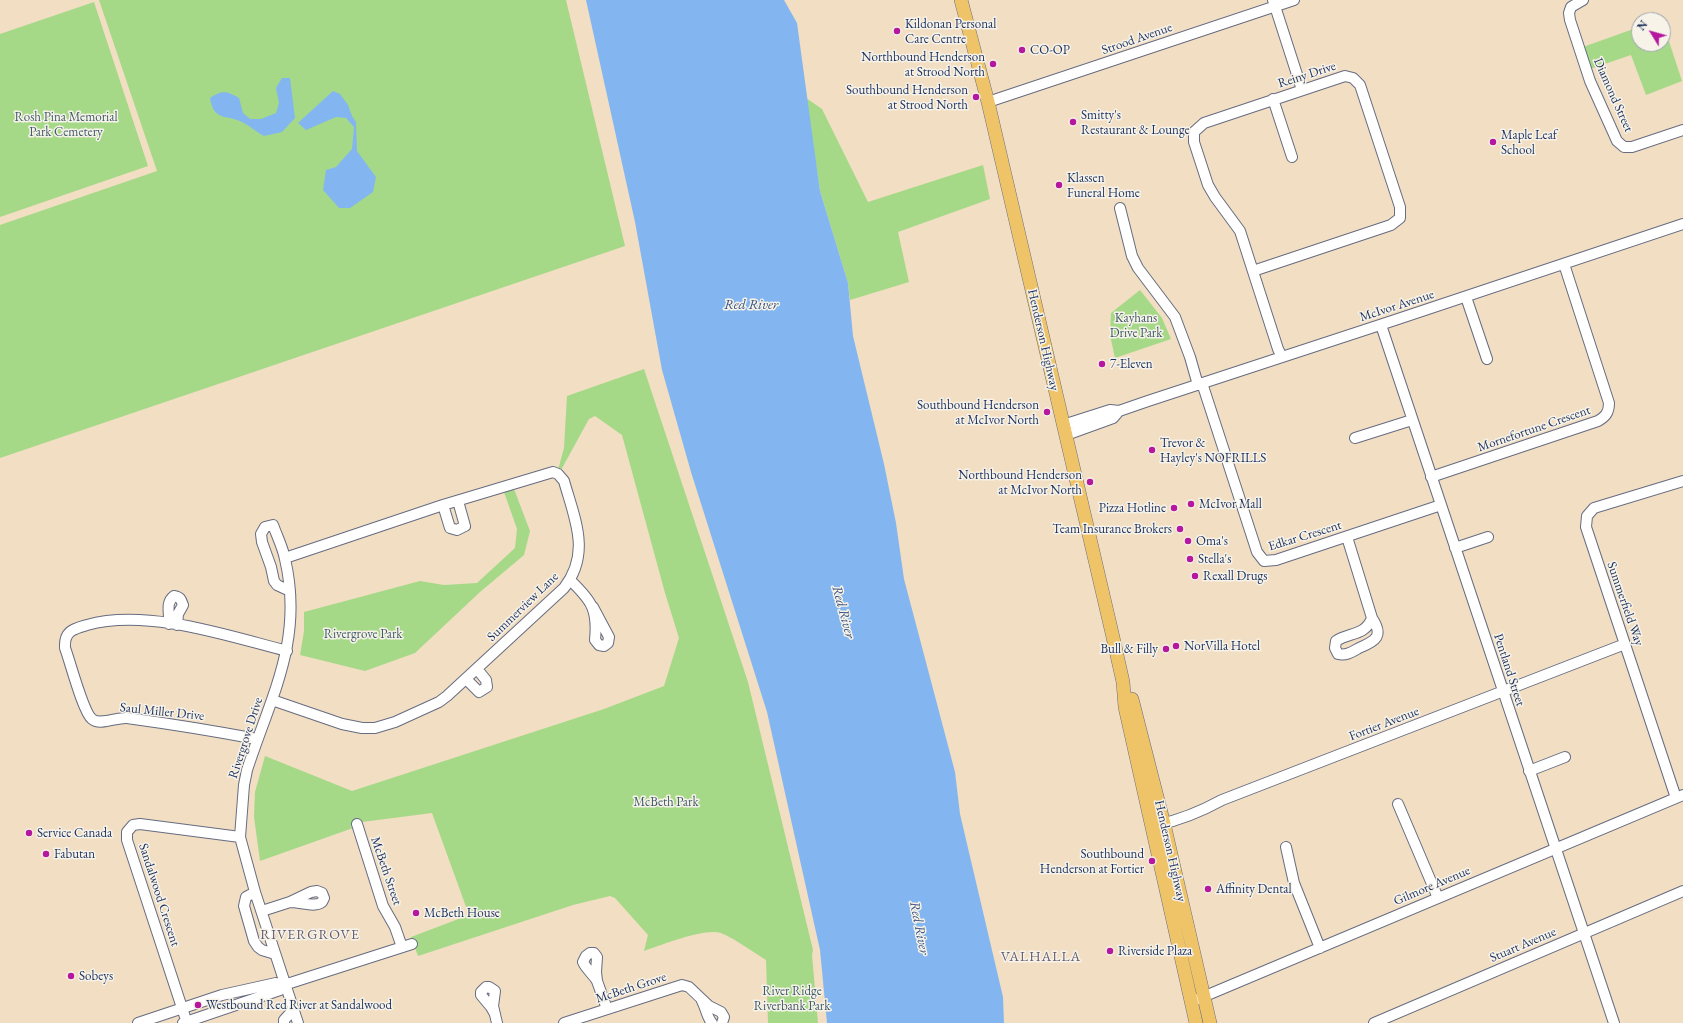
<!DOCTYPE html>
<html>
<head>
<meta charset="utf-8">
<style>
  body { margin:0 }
  #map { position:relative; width:1683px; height:1023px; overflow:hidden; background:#f2dec2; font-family:"EB Garamond",serif }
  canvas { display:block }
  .north { position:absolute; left:1631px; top:12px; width:40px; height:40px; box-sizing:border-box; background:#f7f3e8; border:1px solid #9fa5b1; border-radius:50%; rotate:307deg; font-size:11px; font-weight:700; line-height:16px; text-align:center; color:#1b2f5e }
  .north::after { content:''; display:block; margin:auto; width:14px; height:18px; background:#b5179e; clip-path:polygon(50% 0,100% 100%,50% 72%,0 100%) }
</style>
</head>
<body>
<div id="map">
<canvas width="1683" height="1023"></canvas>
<div class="north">N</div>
</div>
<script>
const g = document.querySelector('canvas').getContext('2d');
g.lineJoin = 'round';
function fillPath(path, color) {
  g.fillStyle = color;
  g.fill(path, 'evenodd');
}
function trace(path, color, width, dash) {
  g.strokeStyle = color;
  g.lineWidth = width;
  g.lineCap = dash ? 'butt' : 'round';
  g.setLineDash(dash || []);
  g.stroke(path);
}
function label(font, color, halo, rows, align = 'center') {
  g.font = font + ' "EB Garamond",serif';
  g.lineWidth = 3;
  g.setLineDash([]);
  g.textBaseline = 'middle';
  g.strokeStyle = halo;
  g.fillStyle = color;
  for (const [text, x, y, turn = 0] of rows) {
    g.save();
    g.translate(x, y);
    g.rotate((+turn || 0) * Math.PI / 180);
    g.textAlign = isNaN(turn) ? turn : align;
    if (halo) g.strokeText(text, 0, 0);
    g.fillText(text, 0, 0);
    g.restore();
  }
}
const green = new Path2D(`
  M 99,0 L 566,0 L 625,246 L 0,458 L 0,225 L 157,171 Z
  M 94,2 L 148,166 L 0,217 L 0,34 Z
  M 1663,23 L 1682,81 L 1646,95 L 1631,55 L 1590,69 L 1583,47 L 1639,27 L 1639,44 L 1663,44 Z
  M 806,98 L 822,109 L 868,202 L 983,165 L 990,199 L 898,232 L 909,282 L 850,300 L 848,283 L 820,191 Z
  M 1140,290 L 1162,318 L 1171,339 L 1115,358 L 1110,335 L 1111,313 Z
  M 644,369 L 748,682 L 813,950 L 812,955 L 818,1023 L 768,1023 L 766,960 C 755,953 732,937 721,933 C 704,928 662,945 644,951 L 648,935 L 615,898 L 610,896 L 573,905 L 418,956 L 411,937 L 469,915 L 432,813 L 362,822 L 350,826 L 353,828 L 260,861 L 254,817 L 255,792 L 265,756 L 352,791 L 604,709 L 664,686 L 679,638 L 665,593 L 622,435 L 595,416 L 589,419 L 561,470 L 558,470 L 564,448 L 567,396 Z
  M 514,489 L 530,531 L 524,555 L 480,592 L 415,653 L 365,671 L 300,655 L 304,631 L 304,612 L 420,581 L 444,585 L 477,583 L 515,548 L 517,529 L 504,492 Z`);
const water = new Path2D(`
  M 586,0 L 784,0 L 797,23 L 820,191 L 848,283 L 853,336 L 884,464 L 896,523 L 904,579 L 955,772 L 960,814 L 1003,997 L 1004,1023 L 827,1023 L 820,950 L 767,712 L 691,472 L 662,370 L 635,222 Z
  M 282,78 L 290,78 L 295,118 L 282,132 L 264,136 C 256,132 250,126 242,122 C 226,114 214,122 210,98 C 223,90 226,91 239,98 L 243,113 L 250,119 L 261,119 L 276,113 L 279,103 L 276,88 Z
  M 333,91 L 340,94 L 348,105 L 352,116 L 356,122 L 357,151 L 376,177 L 373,192 L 350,208 L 339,208 L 323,190 L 326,170 L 336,167 L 352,149 L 354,127 L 346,118 L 336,117 L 306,130 L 298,123 Z`);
const minor = new Path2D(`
  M 1273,0 L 1302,90
  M 1583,0 L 1571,7 L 1569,13 L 1570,20 L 1590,81 L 1617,141 L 1624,147 L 1632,147 L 1683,130
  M 1273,99 L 1292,157
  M 988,102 L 1294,0
  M 1120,208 L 1132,256 L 1138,268 L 1175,317 L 1190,357 L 1198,385
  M 1253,271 L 1391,225 L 1400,218 L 1400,207 L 1360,85 L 1353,78 L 1345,76 L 1204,123 L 1194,132 L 1194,142 L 1208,185 L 1215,197 L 1240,231 L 1278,349 L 1282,357
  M 1466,297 L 1487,359
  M 1381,325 L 1614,1023
  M 1202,383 L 1257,552 L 1264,561 L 1276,560 L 1441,505
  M 1063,425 L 1110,410 L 1119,411
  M 1066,435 L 1113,418 L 1119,411 L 1148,401 L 1392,321 L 1683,224
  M 1355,438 L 1412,420
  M 1431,477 L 1598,421 C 1605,417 1609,413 1609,403 L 1564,264
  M 443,505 L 450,528 L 457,530 L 465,526 L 458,501
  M 1347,537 L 1372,618 C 1384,636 1376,641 1359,648 C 1352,652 1346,656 1338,654 L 1335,648 L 1336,641 C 1350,632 1365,636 1372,618
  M 1455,548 L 1488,537
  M 570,580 C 592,601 598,610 595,640 L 599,645 L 604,646 L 608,643 L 609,637 L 593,607
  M 290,591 L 277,585 L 274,581 L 271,567 L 262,542 L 261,534 L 265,527 L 273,525 C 277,536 283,548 285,559 C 304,640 271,696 247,770 L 244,785 L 240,837 L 255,892 L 298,1023
  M 169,624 C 170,613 165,603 174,596 C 180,597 181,599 183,605 L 178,614 L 177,625
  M 466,679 L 479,692 L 487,687 L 486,680 L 477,669
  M 272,700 L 342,724 L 362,728 L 375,728 L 395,722 L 439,702 L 447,696 L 564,588 C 591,553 575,520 564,481 L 558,474 L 553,472 L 443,505 L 285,558
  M 257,739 C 214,731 171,724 127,718 C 117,717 100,726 92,719 C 83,712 70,661 65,648 C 64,631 73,629 87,625 C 146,608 229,636 287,651
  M 1529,771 L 1565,757
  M 1676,798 L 1586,527 L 1587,516 L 1594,508 L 1683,481
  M 1398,804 L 1438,898
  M 357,824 L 383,906 L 395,927 L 402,947
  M 1157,825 C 1180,820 1202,811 1222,800 L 1625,644
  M 1286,847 L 1294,883 L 1320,948
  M 255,892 L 246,897 L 244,906 L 254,941 L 258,947 L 262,950 L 275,954
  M 262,911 L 290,902 L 311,892 L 317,891 L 322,893 L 324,898 L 322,902 C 315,908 301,902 290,902
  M 597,981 C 593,974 586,969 583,962 L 586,956 L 590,953 L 594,953 L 597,957 L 596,972 L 597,981 L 607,1009
  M 1198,999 L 1683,795
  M 702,1001 C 706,1008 707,1018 712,1023
  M 495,1014 L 491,1007 L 481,995 L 481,992 L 486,987 L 489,987 L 495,991 L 493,1006 L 497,1023
  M 138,1023 L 222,995 L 276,983 L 284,985 L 412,944
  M 183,1023 L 280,990 L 284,985
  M 187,1023 L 127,840 L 127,832 L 133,825 L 140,824 L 240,837
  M 284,1023 L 284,1020 L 294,1009
  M 564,1023 L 682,985 L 689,987 L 709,1006 L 721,1012 L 724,1017 L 722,1023
  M 1374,1023 L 1683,891`);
const major = new Path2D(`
  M 961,0 L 988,102 L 1112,633 L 1123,682 L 1125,707 L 1196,1023
  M 1132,699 L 1164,824 L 1210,1023`);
const markers = [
  [897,31,4,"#b5179e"],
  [1022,50,4,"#b5179e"],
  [993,64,4,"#b5179e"],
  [976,97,4,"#b5179e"],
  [1073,122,4,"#b5179e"],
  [1493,142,4,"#b5179e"],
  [1059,185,4,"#b5179e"],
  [1102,364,4,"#b5179e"],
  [1047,412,4,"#b5179e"],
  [1152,450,4,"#b5179e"],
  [1090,482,4,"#b5179e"],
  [1191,504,4,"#b5179e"],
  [1174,508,4,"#b5179e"],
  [1180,529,4,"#b5179e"],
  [1188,541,4,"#b5179e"],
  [1190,559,4,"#b5179e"],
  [1195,576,4,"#b5179e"],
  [1176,646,4,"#b5179e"],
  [1166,649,4,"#b5179e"],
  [29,833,4,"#b5179e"],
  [46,854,4,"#b5179e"],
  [1152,861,4,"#b5179e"],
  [1208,889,4,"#b5179e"],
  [416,913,4,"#b5179e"],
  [1110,951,4,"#b5179e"],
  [71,976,4,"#b5179e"],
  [198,1005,4,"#b5179e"]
];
const poiNames = [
  ["Kildonan Personal",905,24],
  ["Care Centre",905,39],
  ["CO-OP",1030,50],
  ["Northbound Henderson",985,57,"right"],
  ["at Strood North",985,72,"right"],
  ["Southbound Henderson",968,90,"right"],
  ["at Strood North",968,105,"right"],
  ["Smitty's",1081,115],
  ["Restaurant & Lounge",1081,130],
  ["Maple Leaf",1501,135],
  ["School",1501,150],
  ["Klassen",1067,178],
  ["Funeral Home",1067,193],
  ["7-Eleven",1110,364],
  ["Southbound Henderson",1039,405,"right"],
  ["at McIvor North",1039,420,"right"],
  ["Trevor &",1160,443],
  ["Hayley's NOFRILLS",1160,458],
  ["Northbound Henderson",1082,475,"right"],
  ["at McIvor North",1082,490,"right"],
  ["McIvor Mall",1199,504],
  ["Pizza Hotline",1166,508,"right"],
  ["Team Insurance Brokers",1172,529,"right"],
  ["Oma's",1196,541],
  ["Stella's",1198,559],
  ["Rexall Drugs",1203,576],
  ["NorVilla Hotel",1184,646],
  ["Bull & Filly",1158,649,"right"],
  ["Service Canada",37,833],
  ["Fabutan",54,854],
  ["Southbound",1144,854,"right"],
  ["Henderson at Fortier",1144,869,"right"],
  ["Affinity Dental",1216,889],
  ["McBeth House",424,913],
  ["Riverside Plaza",1118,951],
  ["Sobeys",79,976],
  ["Westbound Red River at Sandalwood",206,1005]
];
const streetNames = [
  ["Strood Avenue",1137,39,-19],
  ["Reiny Drive",1307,75,-18],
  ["Diamond Street",1613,95,66],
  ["McIvor Avenue",1397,306,-18],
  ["Henderson Highway",1043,340,77],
  ["Mornefortune Crescent",1534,429,-19],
  ["Edkar Crescent",1305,536,-17],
  ["Summerfield Way",1625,604,71],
  ["Summerview Lane",523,607,-44],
  ["Pentland Street",1509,670,72],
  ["Saul Miller Drive",162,712,6],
  ["Fortier Avenue",1384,724,-21],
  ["Rivergrove Drive",246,738,-72],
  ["Henderson Highway",1170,851,77],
  ["McBeth Street",386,871,71],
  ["Gilmore Avenue",1432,886,-23],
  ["Sandalwood Crescent",159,895,72],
  ["Stuart Avenue",1523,945,-23],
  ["McBeth Grove",631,988,-18]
];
const parkNames = [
  ["Rosh Pina Memorial",66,117],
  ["Park Cemetery",66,132],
  ["Kayhans",1136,318],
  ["Drive Park",1136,333],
  ["Rivergrove Park",363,634],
  ["McBeth Park",666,802],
  ["River Ridge",792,991],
  ["Riverbank Park",792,1006]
];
const waterNames = [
  ["Red River",751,305],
  ["Red River",843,612,75],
  ["Red River",919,928,79]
];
const neighbourhoodNames = [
  ["RIVERGROVE",310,935],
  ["VALHALLA",1041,957]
];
fillPath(green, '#a5d988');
fillPath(water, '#83b6f0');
trace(minor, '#666c81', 12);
trace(major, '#666c81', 14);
trace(minor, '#fff', 10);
trace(major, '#efc469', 13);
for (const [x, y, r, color] of markers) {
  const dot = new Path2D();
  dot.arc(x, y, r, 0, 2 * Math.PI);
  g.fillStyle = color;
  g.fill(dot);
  trace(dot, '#f7f3e8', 1.5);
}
label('13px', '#1b2f5e', '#f7f3e8', poiNames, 'left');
label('13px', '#1b2f5e', '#f7f3e8', streetNames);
label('13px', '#3e5a68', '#f7f3e8', parkNames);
label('italic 14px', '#355182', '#f7f3e8', waterNames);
g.letterSpacing = '1px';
label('14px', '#665d6f', '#f7f3e8', neighbourhoodNames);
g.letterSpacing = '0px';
</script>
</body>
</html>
